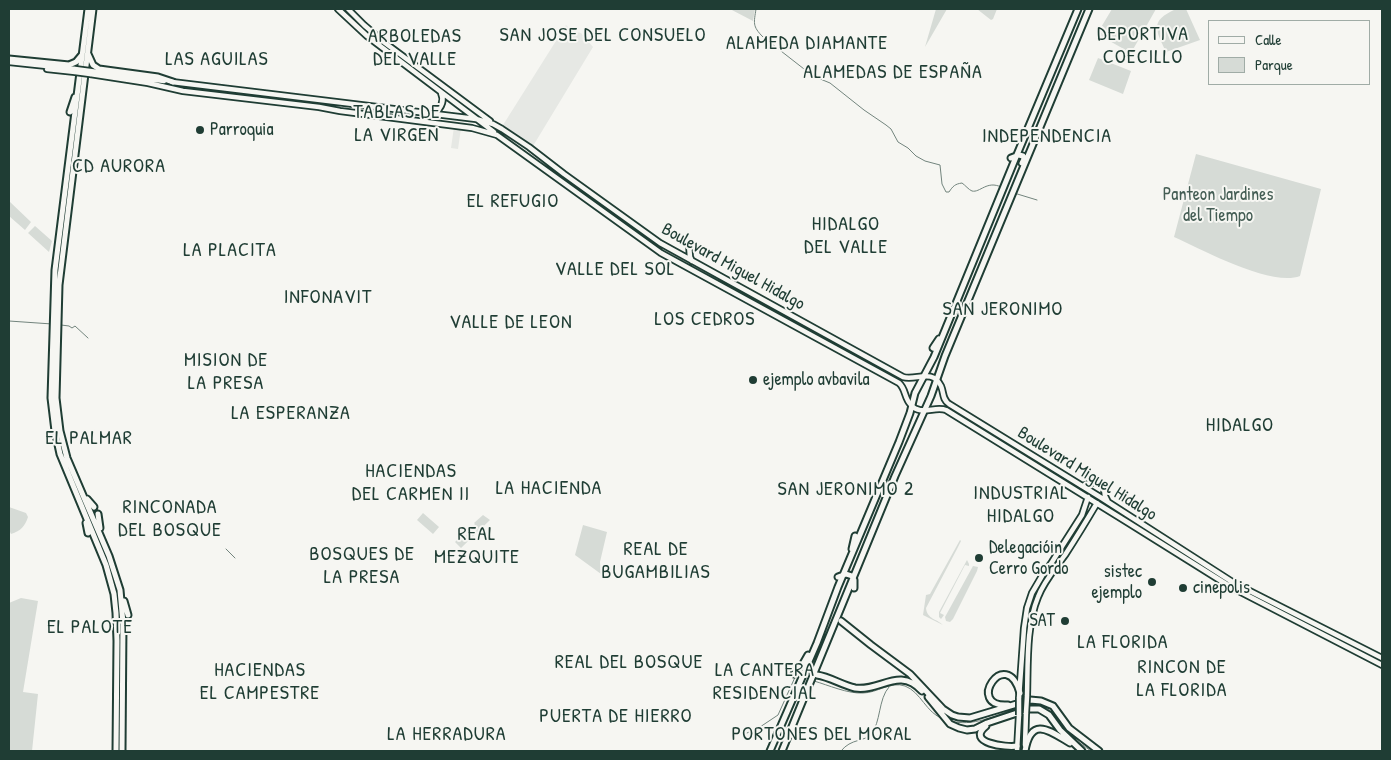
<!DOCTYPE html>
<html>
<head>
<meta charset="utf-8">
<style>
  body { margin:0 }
  #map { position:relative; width:1391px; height:760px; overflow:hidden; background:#f6f6f2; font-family:"Patrick Hand",sans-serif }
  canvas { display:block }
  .frame { position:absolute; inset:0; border:10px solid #1f3d34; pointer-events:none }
  .legend { position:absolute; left:1208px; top:20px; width:162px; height:65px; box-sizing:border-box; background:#f6f6f2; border:1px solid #a0aca6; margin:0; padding:6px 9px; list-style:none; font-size:15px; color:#1f3d34 }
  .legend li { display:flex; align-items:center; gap:10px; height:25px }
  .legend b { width:25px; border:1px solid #a0aca6 }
</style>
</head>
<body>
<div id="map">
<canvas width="1391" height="760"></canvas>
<div class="frame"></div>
<ul class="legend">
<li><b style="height:6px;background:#f6f6f2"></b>Calle</li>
<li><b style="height:14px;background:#d6dbd6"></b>Parque</li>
</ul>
</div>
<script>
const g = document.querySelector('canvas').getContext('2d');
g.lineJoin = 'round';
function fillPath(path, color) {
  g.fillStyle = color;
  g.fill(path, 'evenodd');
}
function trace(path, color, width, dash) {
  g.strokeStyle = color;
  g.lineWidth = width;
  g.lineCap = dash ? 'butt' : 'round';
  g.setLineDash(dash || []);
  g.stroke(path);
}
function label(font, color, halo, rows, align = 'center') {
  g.font = font + ' "Patrick Hand",sans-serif';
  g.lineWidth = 4;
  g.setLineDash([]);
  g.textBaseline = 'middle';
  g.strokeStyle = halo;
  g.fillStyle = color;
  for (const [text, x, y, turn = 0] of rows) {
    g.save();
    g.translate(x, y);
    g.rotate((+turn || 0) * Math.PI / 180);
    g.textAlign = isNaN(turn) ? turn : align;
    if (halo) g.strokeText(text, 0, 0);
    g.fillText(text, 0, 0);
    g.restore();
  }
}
const built = new Path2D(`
  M 566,25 L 572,31 L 581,33 L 593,47 L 533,146 L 503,125 Z
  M 454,127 L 461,128 L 458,149 L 451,148 Z`);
const green = new Path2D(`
  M 730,9 L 755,9 L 753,21 Z
  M 936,9 L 947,9 L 925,47 Z
  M 977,9 L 997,9 L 993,19 L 991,20 Z
  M 1112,9 L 1156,9 L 1131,53 L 1097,34 Z
  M 1176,9 L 1186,9 L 1200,40 L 1166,52 C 1156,30 1149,21 1176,9 Z
  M 1098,58 L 1131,71 L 1123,94 L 1089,80 Z
  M 1196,154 L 1321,189 L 1300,276 C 1271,287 1203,250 1174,237 Z
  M 9,201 L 31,222 L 25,230 L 9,216 Z
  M 35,226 L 52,241 L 49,252 L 28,233 Z
  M 9,507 L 26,513 L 28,517 C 25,526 21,531 11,534 L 9,530 Z
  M 423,513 L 439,527 L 433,534 L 417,520 Z
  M 483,515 L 490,520 L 461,548 L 455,542 L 463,534 L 466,536 L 475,524 L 474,523 Z
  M 583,525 L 607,532 L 600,562 L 601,574 L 575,555 Z
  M 960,540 L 961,541 L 957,549 L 926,608 C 927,619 937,619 943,625 L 923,615 L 926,595 L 930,594 Z
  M 967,560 L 969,564 L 969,566 L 965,565 L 940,613 L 944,615 L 941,619 L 939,617 L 939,612 Z
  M 973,566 L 978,567 L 977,571 L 953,619 L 950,622 L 946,621 L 945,617 Z
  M 21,598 L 38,601 L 23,692 L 38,694 L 32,751 L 9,751 L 9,603 Z`);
const stream = new Path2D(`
  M 756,9 C 754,23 752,26 763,37 L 813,76 L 830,83 L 864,110 L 886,125 L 891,129 L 898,142 L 908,148 L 916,156 L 925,161 L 940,165 L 942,184 L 946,192 L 949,192 C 953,186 955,184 962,183 C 965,185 969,190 972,191 C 980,193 987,180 1001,187
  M 1014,193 L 1037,200
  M 9,321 L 52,324
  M 61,325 L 69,326 L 72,328 L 75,326 L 88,338
  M 226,549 L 235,558
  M 814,681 C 828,685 848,694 863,693 C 877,693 891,681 905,686 C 921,692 926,713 943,719
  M 1029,705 C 1052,700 1053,720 1065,731 C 1073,739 1083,745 1091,751
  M 949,721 C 973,727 995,716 1018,708
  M 747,733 L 760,727 L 778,715 L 796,675 L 800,676
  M 841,751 C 851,738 865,742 871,734 C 881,723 878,699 889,687`);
const secondary = new Path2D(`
  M 338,9 L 367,36 L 494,132
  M 348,9 L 364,25 L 385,43 L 490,121
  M 9,62 L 75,69
  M 47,69 L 75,72
  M 90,71 L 164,81
  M 90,74 L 148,83 L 183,91 L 319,107 L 340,111 L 472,128 L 497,135 L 661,253 L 899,383 C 906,389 904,398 911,405 C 920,416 935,406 946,410 L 1127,522 L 1231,587 L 1382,665
  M 172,82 L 476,119 L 493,124 L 502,129 L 529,147 L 564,174 L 660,243 L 903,377 C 916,381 932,368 941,386 C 944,393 942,399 949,404 L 1100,497 L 1234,583 L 1382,658
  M 434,114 C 441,108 445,101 441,93
  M 689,245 L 690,257 L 692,261
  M 1082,486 L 1092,483
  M 1104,489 L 1105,496 L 1108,502
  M 1027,696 C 1028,664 1026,626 1038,597 C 1044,581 1055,569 1065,555 C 1076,538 1087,520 1097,503
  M 1019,698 L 1024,628 L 1027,608 L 1032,593 L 1042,576 L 1052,562 L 1082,515 L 1088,497
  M 1025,745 L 1026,713
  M 1017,751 L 1019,715`);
const primary = new Path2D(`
  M 88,9 L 55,270 L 51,398 L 55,431 L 60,454 L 106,565 L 114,594 L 116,613 L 117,641 L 116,751
  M 93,9 L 59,285 L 56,398 L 60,431 L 67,458 L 109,556 L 120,590 L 123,623 L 122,751
  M 88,54 L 93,65 L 99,69 L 158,77 L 173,82
  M 9,59 L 69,65 L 76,62 L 81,56
  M 70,112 L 75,97
  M 1011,158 L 1019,155 L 1023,156 L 1024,159 L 1022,163
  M 933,348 L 939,339
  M 87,499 L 94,507
  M 98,514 L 100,528
  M 86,523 L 88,533
  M 852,549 L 855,536
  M 838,577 L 846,574 L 852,576 L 854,580 L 854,588
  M 124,601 L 128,615
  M 841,621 L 871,645 L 910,674 L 943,709 L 952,715 L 958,717 L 970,718 L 1030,700 L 1041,701 L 1053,706 L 1069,728 L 1099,751
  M 794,674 L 800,669 L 808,655
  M 817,675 C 830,677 842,685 855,688 C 880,692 899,666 922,691
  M 928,697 L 950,724 L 959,728 L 967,730 L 975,729 L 987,723 L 1029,709 L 1039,709 L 1049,715 L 1060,730 L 1082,751
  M 1008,705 C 964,708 1006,644 1020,693
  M 986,726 C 965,743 1007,748 1017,746
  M 770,751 L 817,643 L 838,587 L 899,442 L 910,413 L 915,393 L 934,357 L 1016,157 L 1078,9
  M 782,751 L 895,476 L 931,396 L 945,356 L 1089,9
  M 1025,751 C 1031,715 1050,731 1070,743`);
const secondaryBridge = new Path2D(`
  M 75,69 L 90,71
  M 75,72 L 90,74
  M 1026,713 L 1027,696
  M 1019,715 L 1019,698`);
const markers = [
  [200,130,5,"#1f3d34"],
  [753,380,5,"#1f3d34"],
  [979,558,5,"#1f3d34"],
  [1152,582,5,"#1f3d34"],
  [1183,588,5,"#1f3d34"],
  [1065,621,5,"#1f3d34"]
];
const poiNames = [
  ["Parroquia",210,130],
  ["ejemplo avbavila",763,380],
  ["Delegacióin",989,548],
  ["Cerro Gordo",989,569],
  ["sistec",1142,572,"right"],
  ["ejemplo",1142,593,"right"],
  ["cinepolis",1193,588],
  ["SAT",1055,621,"right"]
];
const parkNames = [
  ["Panteon Jardines",1218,195],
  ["del Tiempo",1218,216]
];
const streetNames = [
  ["Boulevard Miguel Hidalgo",733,267,29],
  ["Boulevard Miguel Hidalgo",1087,474,32]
];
const quarterNames = [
  ["DEPORTIVA",1143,35],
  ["COECILLO",1143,58],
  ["SAN JOSE DEL CONSUELO",603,36],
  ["ARBOLEDAS",415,37],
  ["DEL VALLE",415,60],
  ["ALAMEDA DIAMANTE",807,44],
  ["LAS AGUILAS",217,60],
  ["ALAMEDAS DE ESPAÑA",893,73],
  ["TABLAS DE",397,113],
  ["LA VIRGEN",397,136],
  ["INDEPENDENCIA",1047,137],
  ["CD AURORA",119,167],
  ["EL REFUGIO",513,202],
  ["HIDALGO",846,225],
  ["DEL VALLE",846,248],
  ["LA PLACITA",230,251],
  ["VALLE DEL SOL",615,270],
  ["INFONAVIT",328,298],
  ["SAN JERONIMO",1003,310],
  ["LOS CEDROS",705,320],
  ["VALLE DE LEON",511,323],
  ["MISION DE",226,361],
  ["LA PRESA",226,384],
  ["LA ESPERANZA",291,414],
  ["HIDALGO",1240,426],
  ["EL PALMAR",89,439],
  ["HACIENDAS",411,472],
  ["DEL CARMEN II",411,495],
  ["LA HACIENDA",549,489],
  ["SAN JERONIMO 2",846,490],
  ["INDUSTRIAL",1021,494],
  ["HIDALGO",1021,517],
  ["RINCONADA",170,508],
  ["DEL BOSQUE",170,531],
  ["REAL",477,535],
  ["MEZQUITE",477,558],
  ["REAL DE",656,550],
  ["BUGAMBILIAS",656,573],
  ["BOSQUES DE",362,555],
  ["LA PRESA",362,578],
  ["EL PALOTE",90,628],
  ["LA FLORIDA",1123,643],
  ["REAL DEL BOSQUE",629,663],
  ["RINCON DE",1182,668],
  ["LA FLORIDA",1182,691],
  ["HACIENDAS",260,671],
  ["EL CAMPESTRE",260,694],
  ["LA CANTERA",765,671],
  ["RESIDENCIAL",765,694],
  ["PUERTA DE HIERRO",616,717],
  ["LA HERRADURA",447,735],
  ["PORTONES DEL MORAL",822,735]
];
fillPath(built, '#e6e8e4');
fillPath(green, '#d6dbd6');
trace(stream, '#72847d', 1);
trace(secondary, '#1f3d34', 8);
trace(primary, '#1f3d34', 9);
trace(secondary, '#f6f6f2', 4.5);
trace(primary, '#f6f6f2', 5);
trace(secondaryBridge, '#1f3d34', 8, []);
trace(secondaryBridge, '#f6f6f2', 4.5);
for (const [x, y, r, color] of markers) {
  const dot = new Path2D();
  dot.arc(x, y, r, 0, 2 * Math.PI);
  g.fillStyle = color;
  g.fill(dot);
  trace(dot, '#f6f6f2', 2);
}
label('18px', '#1f3d34', '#f6f6f2', poiNames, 'left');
label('18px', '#445d54', '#f6f6f2', parkNames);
label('18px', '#1f3d34', '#f6f6f2', streetNames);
g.letterSpacing = '1px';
label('20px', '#1f3d34', '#f6f6f2', quarterNames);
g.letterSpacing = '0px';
</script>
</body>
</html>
